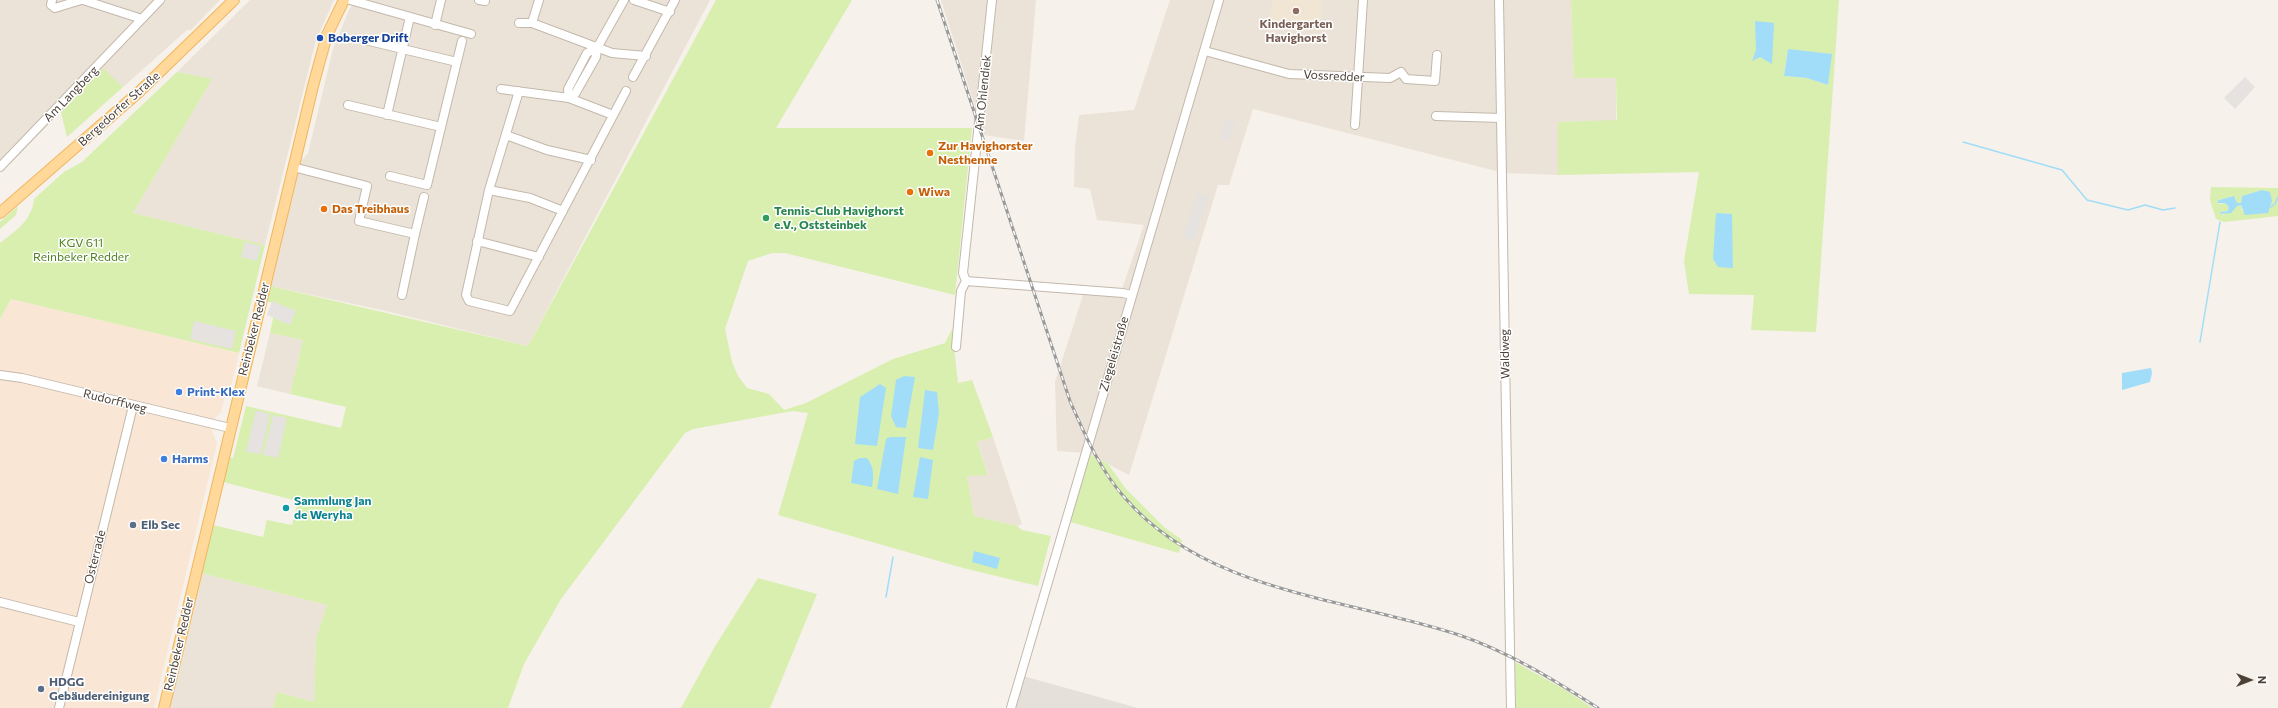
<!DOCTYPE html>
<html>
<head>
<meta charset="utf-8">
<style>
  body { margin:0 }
  #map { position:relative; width:2278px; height:708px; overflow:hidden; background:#f6f1ea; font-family:Commissioner,sans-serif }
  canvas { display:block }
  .north { position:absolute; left:2230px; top:660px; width:40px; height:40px; -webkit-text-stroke:3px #fff; paint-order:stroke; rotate:90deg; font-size:11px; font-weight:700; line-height:16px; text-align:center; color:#4c4137 }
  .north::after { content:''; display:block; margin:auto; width:14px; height:18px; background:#4c4137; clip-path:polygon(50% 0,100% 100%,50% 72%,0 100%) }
</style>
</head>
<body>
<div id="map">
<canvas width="2278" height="708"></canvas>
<div class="north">N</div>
</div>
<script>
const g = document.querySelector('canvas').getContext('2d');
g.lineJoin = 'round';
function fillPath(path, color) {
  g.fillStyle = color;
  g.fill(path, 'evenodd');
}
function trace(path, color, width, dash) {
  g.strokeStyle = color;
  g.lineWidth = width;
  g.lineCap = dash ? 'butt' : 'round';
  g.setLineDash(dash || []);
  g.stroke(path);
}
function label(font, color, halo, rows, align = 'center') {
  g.font = font + ' Commissioner,sans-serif';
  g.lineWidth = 3;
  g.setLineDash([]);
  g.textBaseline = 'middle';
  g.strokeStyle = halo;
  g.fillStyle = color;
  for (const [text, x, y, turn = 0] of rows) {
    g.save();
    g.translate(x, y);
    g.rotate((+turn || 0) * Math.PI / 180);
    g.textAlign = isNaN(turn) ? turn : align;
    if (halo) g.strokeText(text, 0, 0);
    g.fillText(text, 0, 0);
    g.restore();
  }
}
const residential = new Path2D(`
  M 0,0 L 220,0 L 191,30 L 187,30 L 123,87 L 103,69 L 10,164 L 0,168 Z
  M 250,0 L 334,0 L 316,40 L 265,245 L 133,213 L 211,80 L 177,72 Z
  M 356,0 L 710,0 L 528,346 L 386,311 L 270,286 L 300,162 L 308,153 L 333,49 L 349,10 Z
  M 941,0 L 1036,0 L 1024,141 L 984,135 Z
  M 1170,0 L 1571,0 L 1574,78 L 1616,78 L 1616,121 L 1558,122 L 1558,175 L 1504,173 L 1253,109 L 1229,185 L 1218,185 L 1129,475 L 1087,453 L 1057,451 L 1055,382 L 1086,286 L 1122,289 L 1144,225 L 1097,220 L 1090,189 L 1074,187 L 1075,148 L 1079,115 L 1134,110 Z
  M 270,333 L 303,340 L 290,394 L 257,386 Z
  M 993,437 L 1022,524 L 1017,526 L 974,516 L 967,476 L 988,474 L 977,442 Z
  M 201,573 L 327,605 L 316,639 L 314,702 L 277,692 L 273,708 L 169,708 Z`);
const commercial = new Path2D(`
  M 11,299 L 239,353 L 232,383 L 226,392 L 221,412 L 215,418 L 212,431 L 217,443 L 154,708 L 0,708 L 0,319 Z`);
const industrial = new Path2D(`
  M 1023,676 L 1138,708 L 1013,708 Z`);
const education = new Path2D(`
  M 1272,0 L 1322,0 L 1320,27 L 1289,27 L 1269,21 Z`);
const green = new Path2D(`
  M 716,0 L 852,0 L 776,128 L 972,128 L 955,295 L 785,253 L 772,253 L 748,261 L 725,329 L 732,362 L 738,376 L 747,388 L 769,394 L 784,410 L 806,403 L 893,359 L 945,343 L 952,329 L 958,383 L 972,380 L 993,437 L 977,442 L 988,475 L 967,476 L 974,516 L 1017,526 L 1022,530 L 1051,536 L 1038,586 L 963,568 L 778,515 L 808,413 L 792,411 L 693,429 L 685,433 L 561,599 L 524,664 L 508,708 L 273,708 L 277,692 L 314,702 L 316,639 L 327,605 L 201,573 L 213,525 L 263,537 L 267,520 L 292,525 L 298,501 L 223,482 L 228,458 L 233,458 L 246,406 L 341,428 L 346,407 L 290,394 L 303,340 L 270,333 L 276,304 L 266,301 L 270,286 L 528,346 Z
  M 1571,0 L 1839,0 L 1816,332 L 1751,330 L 1754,295 L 1689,294 L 1684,261 L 1699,172 L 1558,175 L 1558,122 L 1617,120 L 1616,78 L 1574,78 ZM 1788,49 L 1828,85 L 1807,78 L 1784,76 ZM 1732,214 L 1732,267 L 1718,267 Z
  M 103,68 L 123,87 L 67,137 L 61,112 Z
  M 177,72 L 212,79 L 133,213 L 265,245 L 239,353 L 11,299 L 0,319 L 0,243 C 16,231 32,220 34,199 L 64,172 L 82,162 Z
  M 2211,187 L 2278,188 L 2278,216 L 2224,222 L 2216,219 L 2210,200 ZM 2262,190 L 2242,211 L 2241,205 L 2237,206 L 2223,215 L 2220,212 L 2228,211 L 2229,207 L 2225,203 L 2219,204 L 2219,200 L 2234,196 L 2237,204 L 2241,203 L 2242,196 Z
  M 18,206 L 16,215 L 0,229 L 0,222 Z
  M 1087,453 L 1108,464 L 1126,489 L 1165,528 L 1182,540 L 1179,553 L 1067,521 Z
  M 758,578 L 817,594 L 770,708 L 681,708 L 714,648 Z
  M 1515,662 L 1562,688 L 1593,708 L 1516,708 Z`);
const parking = new Path2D(`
  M 2245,77 L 2255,87 L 2235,109 L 2224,98 Z
  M 1226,119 L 1235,121 L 1229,141 L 1220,139 Z
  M 1197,192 L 1209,196 L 1195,240 L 1183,237 Z
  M 245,242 L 261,246 L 257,261 L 241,257 Z
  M 272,301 L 296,311 L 290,325 L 267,315 Z
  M 194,321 L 236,331 L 232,349 L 190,339 Z
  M 256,410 L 270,414 L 261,454 L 246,452 Z
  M 273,415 L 287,418 L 278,458 L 263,455 Z`);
const water = new Path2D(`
  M 1755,21 L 1774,23 L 1772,64 L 1760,57 L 1752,61 L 1756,50 Z
  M 1788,49 L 1832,54 L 1828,85 L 1807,78 L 1784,76 Z
  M 2262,190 L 2270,192 L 2272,201 L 2268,213 L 2245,215 L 2241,205 L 2237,206 L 2231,213 L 2221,214 L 2220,212 L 2228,211 L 2229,207 L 2225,203 L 2217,203 L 2219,200 L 2234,196 L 2237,203 L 2241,203 L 2242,196 Z
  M 1716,213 L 1732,214 L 1733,268 L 1718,267 L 1713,259 Z
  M 2151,368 L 2152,373 L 2150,382 L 2122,390 L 2122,373 Z
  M 904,376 L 915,377 L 906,428 L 896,427 L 891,416 L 896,380 Z
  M 880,384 L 886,388 L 877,446 L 855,444 L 860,397 Z
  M 925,390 L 937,392 L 939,413 L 933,450 L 918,448 Z
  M 890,437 L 906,437 L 898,494 L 877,489 L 886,439 Z
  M 920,457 L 933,460 L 928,499 L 913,497 Z
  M 860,458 L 867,458 C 874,467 874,475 872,487 L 851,483 L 854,461 Z
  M 974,551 L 1000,558 L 997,569 L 972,562 Z`);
const stream = new Path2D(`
  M 1963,142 L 2062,170 L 2087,200 L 2128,210 L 2145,205 L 2163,210 L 2175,208
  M 2271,207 L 2275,204 L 2278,197
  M 2200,342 L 2220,222
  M 886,597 L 893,557`);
const minor = new Path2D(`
  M 52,0 L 51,5 L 55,8 L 81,0
  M 83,0 L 142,19
  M 350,0 L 471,34
  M 479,0 L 485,1
  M 634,0 L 670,12
  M 1499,0 L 1511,708
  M 519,23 L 532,23 L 612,53 L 646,56
  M 532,23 L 539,0
  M 435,25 L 441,0
  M 365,40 L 457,62
  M 597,48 L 587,53 L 568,89 L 569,98 L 575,94 L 596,57 L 597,48 L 624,0
  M 1205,51 L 1289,74 L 1390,78 L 1401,72 L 1406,79 L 1435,81 L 1437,55
  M 633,77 L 675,0
  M 501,89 L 569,98 L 613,115
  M 519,91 L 489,190 L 466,295 L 469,301 L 510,311 L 626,91
  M 348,105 L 441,127
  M 387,115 L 410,17
  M 1436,116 L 1501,118
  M 1355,125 L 1363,0
  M 506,135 L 547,150 L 591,160
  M 0,167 L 160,0
  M 293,167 L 367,186 L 359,221 L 415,234 L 424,197
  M 390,176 L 427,185 L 462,41
  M 489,190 L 530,198 L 563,211
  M 477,241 L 539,257
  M 966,281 L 1123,293 L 1131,295
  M 402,295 L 415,234
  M 956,347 L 961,291 L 966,281 L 963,273 L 992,0
  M 0,375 L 22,378 L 230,428
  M 0,602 L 79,622
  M 59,708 L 133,406
  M 1011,708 L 1219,0`);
const major = new Path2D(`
  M 0,213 L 139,92 L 234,0
  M 164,708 L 313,86 L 327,35 L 344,0`);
const rail = new Path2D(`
  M 937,0 L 1070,401 C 1085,435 1100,470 1125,498 C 1207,593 1347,598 1459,635 C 1509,652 1554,680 1598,708`);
const markers = [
  [1296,11,4,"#8d6e63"],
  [320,38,4,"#1a4fb4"],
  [930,153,4,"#e8710a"],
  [910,192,4,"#e8710a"],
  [324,209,4,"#e8710a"],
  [766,218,4,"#2e9e5b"],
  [179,392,4,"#3f7fe0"],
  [164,459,4,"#3f7fe0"],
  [286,508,4,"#0f9aa8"],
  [133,525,4,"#5c6f8a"],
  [41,689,4,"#5c6f8a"]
];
const educationNames = [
  ["Kindergarten",1296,24],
  ["Havighorst",1296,38]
];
const transitNames = [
  ["Boberger Drift",328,38]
];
const streetNames = [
  ["Vossredder",1334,76,3],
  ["Am Ohlendiek",983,93,-84],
  ["Am Langberg",71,94,-46],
  ["Bergedorfer Straße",119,109,-42],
  ["Reinbeker Redder",254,329,-76],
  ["Ziegeleistraße",1114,354,-74],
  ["Waldweg",1505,354,-91],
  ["Rudorffweg",115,401,14],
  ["Osterrade",95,557,-76],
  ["Reinbeker Redder",179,644,-77]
];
const foodNames = [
  ["Zur Havighorster",938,146],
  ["Nesthenne",938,160],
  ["Wiwa",918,192],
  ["Das Treibhaus",332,209]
];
const leisureNames = [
  ["Tennis-Club Havighorst",774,211],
  ["e.V., Oststeinbek",774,225]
];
const parkNames = [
  ["KGV 611",81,243],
  ["Reinbeker Redder",81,257]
];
const shopNames = [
  ["Print-Klex",187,392],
  ["Harms",172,459]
];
const cultureNames = [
  ["Sammlung Jan",294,501],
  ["de Weryha",294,515]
];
const serviceNames = [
  ["Elb Sec",141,525],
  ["HDGG",49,682],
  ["Gebäudereinigung",49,696]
];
fillPath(residential, '#ebe3d7');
fillPath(commercial, '#fae6d4');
fillPath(industrial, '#e6e0db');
fillPath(education, '#f1e5d3');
fillPath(green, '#d8efaf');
fillPath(parking, '#e5e2df');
fillPath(water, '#a1ddf9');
trace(stream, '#a1ddf9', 1.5);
trace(minor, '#c3b8ab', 10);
trace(major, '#f1b65d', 12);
trace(minor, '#fff', 8);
trace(major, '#ffd89a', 10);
trace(rail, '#999', 3);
trace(rail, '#fff', 1.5, [4.5]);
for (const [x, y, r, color] of markers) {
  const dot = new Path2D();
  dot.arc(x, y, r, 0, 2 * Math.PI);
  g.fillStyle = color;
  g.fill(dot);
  trace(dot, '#fff', 1.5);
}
label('bold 12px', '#785e54', '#fff', educationNames);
label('bold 12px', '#164399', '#fff', transitNames, 'left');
label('12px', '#4c4137', '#fff', streetNames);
label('bold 12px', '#c56008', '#fff', foodNames, 'left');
label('bold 12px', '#27864d', '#fff', leisureNames, 'left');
label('12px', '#4f8021', '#fff', parkNames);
label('bold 12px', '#366cbe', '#fff', shopNames, 'left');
label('bold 12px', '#0d838f', '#fff', cultureNames, 'left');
label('bold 12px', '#4e5e75', '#fff', serviceNames, 'left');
</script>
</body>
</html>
